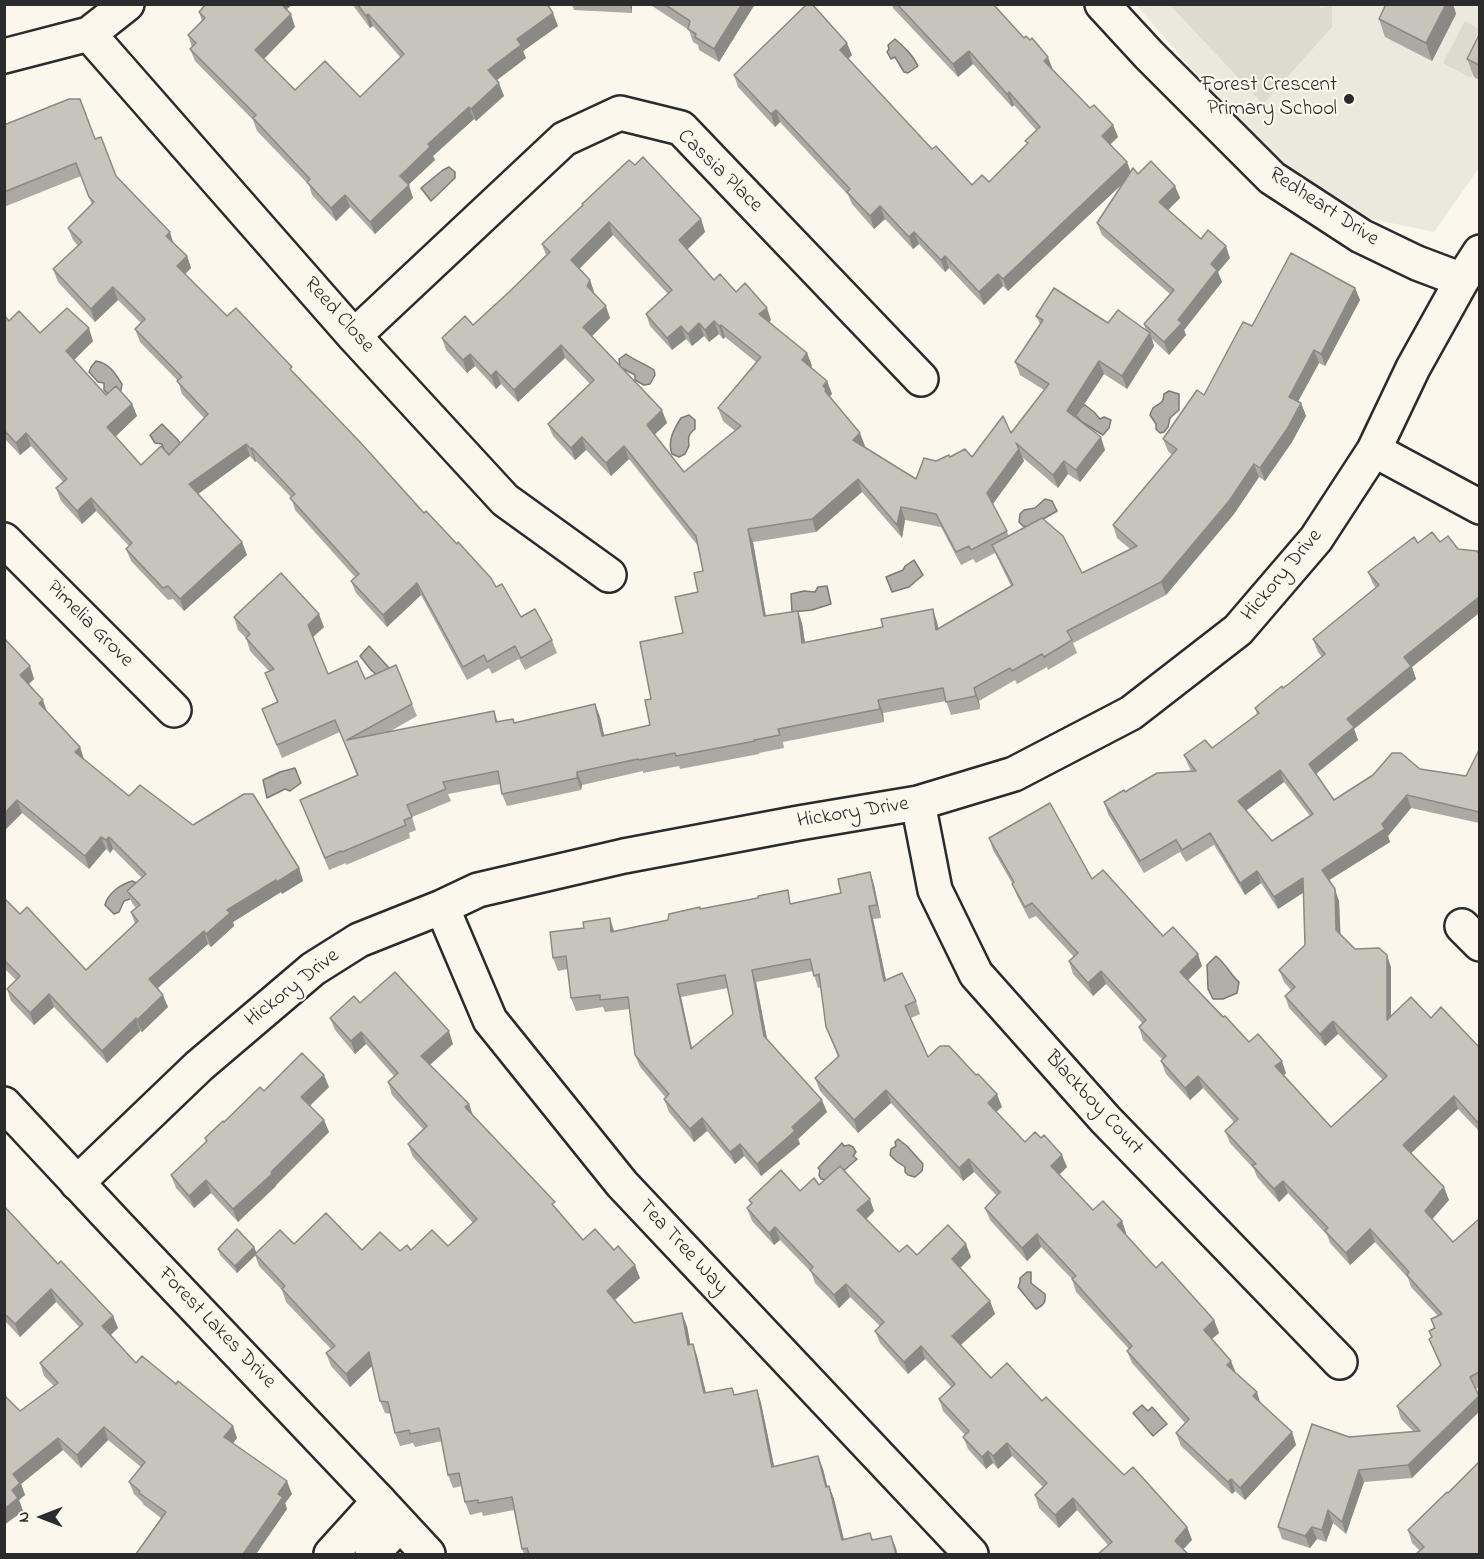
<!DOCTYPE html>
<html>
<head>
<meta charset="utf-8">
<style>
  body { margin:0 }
  #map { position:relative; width:1484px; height:1559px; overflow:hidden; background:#fbf7ec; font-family:"Indie Flower",sans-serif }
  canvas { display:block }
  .frame { position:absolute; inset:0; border:6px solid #2b2b2b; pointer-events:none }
  .north { position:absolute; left:12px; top:1487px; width:60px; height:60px; -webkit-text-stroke:4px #fbf7ec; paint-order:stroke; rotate:270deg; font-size:16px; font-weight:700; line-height:24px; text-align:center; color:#2b2b2b }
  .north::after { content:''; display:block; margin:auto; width:21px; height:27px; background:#2b2b2b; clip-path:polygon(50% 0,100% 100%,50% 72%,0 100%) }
</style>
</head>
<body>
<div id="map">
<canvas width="1484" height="1559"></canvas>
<div class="frame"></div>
<div class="north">N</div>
</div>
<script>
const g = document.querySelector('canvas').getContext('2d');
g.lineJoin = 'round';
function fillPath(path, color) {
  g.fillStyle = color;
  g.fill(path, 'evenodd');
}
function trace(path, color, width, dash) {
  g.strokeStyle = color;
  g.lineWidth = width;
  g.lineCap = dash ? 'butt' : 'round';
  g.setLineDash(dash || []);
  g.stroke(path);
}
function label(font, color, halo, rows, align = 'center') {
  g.font = font + ' "Indie Flower",sans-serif';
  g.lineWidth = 4.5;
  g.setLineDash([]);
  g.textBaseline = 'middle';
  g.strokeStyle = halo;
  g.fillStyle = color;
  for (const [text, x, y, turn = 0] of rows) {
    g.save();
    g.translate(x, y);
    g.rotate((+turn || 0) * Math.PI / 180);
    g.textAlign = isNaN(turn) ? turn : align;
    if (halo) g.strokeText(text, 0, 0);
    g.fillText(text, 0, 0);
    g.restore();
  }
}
const built = new Path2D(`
  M 1136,5 L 1479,5 L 1479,168 L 1434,232 L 1362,217 L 1271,159 Z`);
const green = new Path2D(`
  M 1319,5 L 1321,8 L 1332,5 L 1332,27 L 1263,104 L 1170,5 Z
  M 1465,21 L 1479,29 L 1479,62 L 1471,78 L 1443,63 Z`);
const water = new Path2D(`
  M 895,39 C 904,47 913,55 918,66 L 908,73 L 904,72 L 895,57 L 891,59 L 887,52 L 889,49 L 888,45 Z
  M 449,167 L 455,172 L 455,178 L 431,201 L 421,188 L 443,170 Z
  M 626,354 C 636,361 645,364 654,370 L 655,375 L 650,384 L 644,385 L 635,380 L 635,375 L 620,367 L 619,359 Z
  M 96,361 C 109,363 115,373 122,384 L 121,390 L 110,396 L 104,390 L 104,383 L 98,382 L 89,372 L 91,367 Z
  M 1169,391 L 1179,394 L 1179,410 L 1170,418 L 1168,427 L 1164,432 L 1160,433 L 1156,429 L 1156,424 L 1150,415 C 1150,414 1153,408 1153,408 C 1160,402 1163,405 1164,394 Z
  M 1085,405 L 1094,412 L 1100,419 L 1104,417 L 1111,420 L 1109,428 L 1103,435 L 1082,422 L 1076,416 L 1078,409 Z
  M 689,415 L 695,420 L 695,429 C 688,434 688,438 689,446 L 685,454 L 679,457 L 672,454 C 667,441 674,429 681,418 Z
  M 162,424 L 177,439 L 183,447 L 172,457 L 164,450 L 162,444 L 155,443 L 150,435 Z
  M 1045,499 L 1052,501 L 1057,511 L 1029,527 L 1023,526 L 1019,522 L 1020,514 L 1024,510 L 1035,508 Z
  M 914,560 L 923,575 L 909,587 L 892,592 L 886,577 L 903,570 L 905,566 Z
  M 827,586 L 831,604 L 812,610 L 792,612 L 791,594 L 804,591 L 815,592 L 818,587 Z
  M 369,646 L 390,669 L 382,680 L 371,670 L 360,656 Z
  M 295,768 L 301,783 L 290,791 L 285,789 L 267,798 L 263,780 L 280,772 Z
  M 132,881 L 139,884 L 133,898 L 124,901 L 119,912 L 114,914 L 105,905 C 108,893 120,885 132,881 Z
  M 1216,956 C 1226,964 1230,974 1239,982 L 1237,993 L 1223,999 L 1213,999 L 1208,989 L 1207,965 Z
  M 898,1139 L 907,1146 L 923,1164 L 922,1171 L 915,1177 L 908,1175 L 905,1172 L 905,1167 L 896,1161 L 890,1155 L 891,1149 L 896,1146 L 895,1142 Z
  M 842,1143 L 844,1146 L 849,1145 L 853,1147 L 856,1152 L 853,1156 L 857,1159 L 831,1182 L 829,1180 L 821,1179 L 819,1175 L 820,1170 L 818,1168 Z
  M 1027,1272 L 1031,1272 L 1031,1283 L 1045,1294 C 1046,1302 1044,1305 1036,1309 L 1018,1287 L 1020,1282 L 1020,1278 Z
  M 1142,1405 L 1148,1411 L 1152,1407 L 1167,1424 L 1153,1436 L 1133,1413 Z`);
const minor = new Path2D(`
  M 1102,4 L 1149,55 L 1272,178 L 1361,236 L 1417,263 L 1462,280
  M 89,34 L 354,336 L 505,500 L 609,575
  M 4,56 L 89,34 L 127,4
  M 354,336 L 564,139 L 620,113 L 681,128 L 921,379
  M 1374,450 L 1480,507
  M 4,540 L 174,710
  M 918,803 L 935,890 L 976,974 L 1105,1119 L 1340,1362
  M 442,907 L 490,1020 L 622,1184 L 971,1554
  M 1462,926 L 1480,944
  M 77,1183 L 199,1066 L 313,969 L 359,940 L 442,907 L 478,890 L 624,856 L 799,823 L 918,803 L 1014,774 L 1131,713 L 1238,630 L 1316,539 L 1374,450 L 1413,368 L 1462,280 L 1480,252
  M 331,1554 L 379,1501
  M 372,1554 L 399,1525`);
const major = new Path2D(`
  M 4,1104 L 116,1224 L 379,1501 L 428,1554`);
const wall = new Path2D(`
  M 206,4 L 293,4 L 286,10 L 295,27 L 264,59 L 295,90 L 360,97 L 401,58 L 373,26 L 370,28 L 352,4 L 547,4 L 558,26 L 523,51 L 526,58 L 497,80 L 504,96 L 476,121 L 474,119 L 433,156 L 435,160 L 408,185 L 413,198 L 375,234 L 350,207 L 336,221 L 312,195 L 309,185 L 257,131 L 253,120 L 195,61 L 190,49 L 192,47 L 188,35 L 202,21 L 199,12 Z
  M 572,4 L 632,4 L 632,13 L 574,10 Z
  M 649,4 L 755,4 L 719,62 L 699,50 L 698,45 L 693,42 L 689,30 Z
  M 892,4 L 993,4 L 1053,70 L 1090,108 L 1113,125 L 1118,137 L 1110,145 L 1127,162 L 1130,172 L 1175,186 L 1180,198 L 1168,210 L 1201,239 L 1230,258 L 1218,272 L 1222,282 L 1184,330 L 1186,335 L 1169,355 L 1152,339 L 1154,346 L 1127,389 L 1104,374 L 1075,418 L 1105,450 L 1080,482 L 1068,474 L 1058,488 L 1022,457 L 1024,461 L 993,504 L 1009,536 L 1082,573 L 1130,549 L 1117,538 L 1113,525 L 1172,455 L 1168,451 L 1163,439 L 1204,395 L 1252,326 L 1355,288 L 1360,300 L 1325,366 L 1319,363 L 1298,401 L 1301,403 L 1306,416 L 1292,442 L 1265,481 L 1259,477 L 1234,514 L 1166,595 L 1073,643 L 1077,653 L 1048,670 L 1047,667 L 1017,684 L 1015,680 L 979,701 L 980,709 L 951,715 L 946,701 L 883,713 L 884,722 L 783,742 L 784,748 L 759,753 L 759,754 L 680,769 L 679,766 L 643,773 L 643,771 L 582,785 L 581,790 L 507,806 L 502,794 L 500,784 L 448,794 L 451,801 L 412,817 L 416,830 L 409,833 L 410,838 L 346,865 L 346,863 L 329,870 L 300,800 L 357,776 L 340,732 L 282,758 L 262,709 L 277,702 L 265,673 L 269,671 L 250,651 L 246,638 L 238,630 L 234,617 L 324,627 L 313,637 L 328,674 L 365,679 L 412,704 L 417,716 L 389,732 L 494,711 L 498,722 L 513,719 L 514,723 L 595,704 L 600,717 L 604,735 L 650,725 L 651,699 L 683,633 L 698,592 L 703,571 L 698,546 L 629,459 L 611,476 L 586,450 L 575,460 L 553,436 L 548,424 L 590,384 L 565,358 L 518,402 L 501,384 L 496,389 L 475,366 L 467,373 L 446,350 L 442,338 L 473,325 L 509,292 L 546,255 L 542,244 L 635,165 L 701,219 L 705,232 L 687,249 L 714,280 L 736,292 L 771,320 L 769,322 L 807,353 L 812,366 L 810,367 L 827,381 L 832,394 L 829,397 L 865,446 L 864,447 L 916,479 L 936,461 L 950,457 L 972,457 L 1011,433 L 1044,390 L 1020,375 L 1015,362 L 1040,324 L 1036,316 L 1108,323 L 1146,331 L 1144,324 L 1170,294 L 1102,235 L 1097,223 L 1124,182 L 1008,291 L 1003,286 L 984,305 L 949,268 L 945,272 L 919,244 L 913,249 L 885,219 L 874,229 L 852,204 L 848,195 L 780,122 L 775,127 L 738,87 L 734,75 L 852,55 L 848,59 L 932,149 L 972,185 L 989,182 L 1027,144 L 1025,141 L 1036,130 L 1014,105 L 1012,107 L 973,64 L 958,77 L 893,8 ZM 613,235 L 668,294 L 646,314 L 650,326 L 672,350 L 686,339 L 692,346 L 704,336 L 709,342 L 719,334 L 723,339 L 725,337 L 756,362 L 718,408 L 723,421 L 735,431 L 684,472 L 654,435 L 667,423 L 592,336 L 610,318 L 594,293 L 594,292 L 590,280 L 579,269 ZM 862,492 L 902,538 L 905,520 L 941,527 L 961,565 L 973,559 L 976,563 L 995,553 L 1011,586 L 938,629 L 937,622 L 805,643 L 802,623 L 766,616 L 753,542 L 816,532 Z
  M 1385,4 L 1453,4 L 1456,14 L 1432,61 L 1385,37 L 1379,19 L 1386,5 Z
  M 1479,35 L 1479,80 L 1474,77 L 1467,59 Z
  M 4,125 L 95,139 L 116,176 L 174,243 L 187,256 L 191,268 L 185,274 L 227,316 L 293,372 L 424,513 L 496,587 L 521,617 L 552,640 L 557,653 L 525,670 L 519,659 L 492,674 L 489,668 L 467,680 L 421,595 L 387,627 L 356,593 L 351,581 L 355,577 L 295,510 L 291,497 L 256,461 L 255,462 L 250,456 L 198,494 L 242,542 L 247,555 L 184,611 L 173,599 L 168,600 L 131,561 L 126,549 L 129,546 L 96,511 L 82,524 L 61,501 L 56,488 L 63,482 L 31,446 L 20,455 L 4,438 L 4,315 L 9,321 L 40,333 L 93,341 L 74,360 L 106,395 L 132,404 L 137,416 L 115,436 L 141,465 L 169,455 L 204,418 L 182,394 L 178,381 L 140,342 L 135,329 L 141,323 L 118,300 L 95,322 L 58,282 L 53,269 L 78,246 L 73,240 L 68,228 L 92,205 L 81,176 L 4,207 Z
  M 1440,542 L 1458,549 L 1479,554 L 1479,613 L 1412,667 L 1416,679 L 1354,729 L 1358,740 L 1316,774 L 1334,800 L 1420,769 L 1466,776 L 1479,750 L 1479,823 L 1411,808 L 1388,836 L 1390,842 L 1329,880 L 1339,901 L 1340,935 L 1355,949 L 1391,967 L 1391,1015 L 1431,1018 L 1478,1046 L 1479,1045 L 1479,1131 L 1458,1109 L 1411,1153 L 1449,1200 L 1432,1219 L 1453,1242 L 1479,1219 L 1479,1387 L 1476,1389 L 1412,1478 L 1364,1482 L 1346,1534 L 1333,1523 L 1326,1542 L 1317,1539 L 1310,1548 L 1282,1539 L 1278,1527 L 1349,1437 L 1414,1432 L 1401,1419 L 1397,1406 L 1440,1365 L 1429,1339 L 1432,1337 L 1429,1331 L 1434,1329 L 1431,1319 L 1438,1316 L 1411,1287 L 1408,1278 L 1375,1242 L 1350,1265 L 1330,1243 L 1327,1235 L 1288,1193 L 1279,1202 L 1257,1177 L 1254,1169 L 1230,1143 L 1225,1131 L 1234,1122 L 1203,1088 L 1190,1100 L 1166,1074 L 1161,1061 L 1163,1060 L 1143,1040 L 1139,1027 L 1143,1024 L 1106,984 L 1093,996 L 1073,974 L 1069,961 L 1074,957 L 1036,916 L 1029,919 L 1017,896 L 1012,883 L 993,850 L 989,838 L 1092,879 L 1163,936 L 1202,966 L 1188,980 L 1249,1042 L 1286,1073 L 1284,1075 L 1331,1127 L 1383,1080 L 1338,1034 L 1325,1046 L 1289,1008 L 1285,996 L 1291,990 L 1284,982 L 1279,970 L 1305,945 L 1303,893 L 1278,909 L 1261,883 L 1245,895 L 1214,845 L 1186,862 L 1180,852 L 1144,873 L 1108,814 L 1104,802 L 1125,792 L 1191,771 L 1189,767 L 1184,755 L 1212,748 L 1257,714 L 1255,708 L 1290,683 L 1322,657 L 1318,652 L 1313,639 L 1376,588 L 1373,584 L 1368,572 L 1418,543 ZM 1284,782 L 1310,816 L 1272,841 L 1246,810 Z
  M 4,638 L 30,666 L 34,679 L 29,684 L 47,712 L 80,747 L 84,759 L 129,796 L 193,825 L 299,868 L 303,881 L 282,894 L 281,892 L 233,922 L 234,926 L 211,947 L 208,944 L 158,988 L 168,1007 L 142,1032 L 140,1031 L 107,1063 L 54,1007 L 34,1025 L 11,1001 L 7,989 L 16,980 L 4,968 L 4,898 L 20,914 L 86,970 L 135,924 L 131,912 L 136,908 L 132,903 L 127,891 L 142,878 L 113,849 L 110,853 L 106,849 L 89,869 L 22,813 L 4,831 Z
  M 870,872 L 874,885 L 881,918 L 873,919 L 886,980 L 916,1001 L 920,1014 L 911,1018 L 928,1057 L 1002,1107 L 996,1112 L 1025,1142 L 1067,1167 L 1059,1174 L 1093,1210 L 1122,1221 L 1126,1233 L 1125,1234 L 1156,1268 L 1214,1320 L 1219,1333 L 1212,1339 L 1236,1373 L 1261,1403 L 1292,1432 L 1296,1445 L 1245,1500 L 1235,1491 L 1232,1494 L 1181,1446 L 1176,1433 L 1185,1423 L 1132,1363 L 1127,1351 L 1129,1349 L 1076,1292 L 1072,1279 L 1041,1247 L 1027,1261 L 990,1220 L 985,1208 L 997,1196 L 974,1172 L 963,1181 L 891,1103 L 858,1133 L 820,1091 L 815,1078 L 838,1057 L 826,1027 L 821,987 L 818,988 L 813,971 L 756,982 L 767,1039 L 827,1112 L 798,1139 L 800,1144 L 761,1176 L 744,1156 L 735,1164 L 707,1131 L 694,1142 L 669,1112 L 664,1099 L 666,1098 L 640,1067 L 635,1055 L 630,1009 L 605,1012 L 603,1007 L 576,1011 L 571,998 L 568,969 L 558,971 L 553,958 L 614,931 L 668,920 L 701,909 L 792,903 L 841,893 ZM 728,988 L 733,1014 L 692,1048 L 681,997 Z
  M 360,1003 L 453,1044 L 430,1065 L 469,1104 L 473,1115 L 558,1210 L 583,1240 L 640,1278 L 615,1300 L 634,1323 L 687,1326 L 690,1345 L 697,1356 L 706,1393 L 732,1388 L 735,1395 L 757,1390 L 761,1403 L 774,1467 L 818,1456 L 823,1469 L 827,1487 L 829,1486 L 834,1499 L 844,1539 L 870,1533 L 873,1540 L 896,1548 L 897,1554 L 524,1554 L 522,1549 L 514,1510 L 483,1516 L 482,1512 L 470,1515 L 465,1502 L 462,1486 L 453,1488 L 448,1475 L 442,1441 L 415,1447 L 413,1443 L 400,1446 L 395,1433 L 391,1414 L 385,1413 L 380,1401 L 372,1366 L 350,1387 L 331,1366 L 326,1353 L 331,1349 L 286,1302 L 282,1290 L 259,1266 L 255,1255 L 237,1273 L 220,1255 L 218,1249 L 254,1247 L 256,1252 L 294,1244 L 362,1250 L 400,1251 L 448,1246 L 473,1223 L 413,1157 L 408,1144 L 423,1129 L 392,1095 L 388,1082 L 394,1076 L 366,1044 L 355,1054 L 335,1030 L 330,1018 Z
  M 329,1087 L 310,1106 L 324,1120 L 329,1132 L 276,1185 L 276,1186 L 238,1222 L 211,1193 L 194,1208 L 176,1188 L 171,1175 L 206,1142 L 205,1138 L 264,1091 Z
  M 819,1185 L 874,1211 L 866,1219 L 899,1252 L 917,1255 L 971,1257 L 960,1268 L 990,1301 L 995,1314 L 961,1345 L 991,1378 L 1042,1401 L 1124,1475 L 1187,1527 L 1192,1540 L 1108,1545 L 1077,1510 L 1059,1528 L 1039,1508 L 1035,1495 L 1043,1487 L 1012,1456 L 998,1469 L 993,1463 L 986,1469 L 968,1449 L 963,1437 L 965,1435 L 943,1411 L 939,1399 L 951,1387 L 925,1359 L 908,1374 L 880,1343 L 875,1331 L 880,1326 L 850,1297 L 839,1308 L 815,1283 L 811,1272 L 780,1240 L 774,1245 L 752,1221 L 747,1208 L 751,1204 L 749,1200 L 800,1191 Z
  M 4,1206 L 58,1264 L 113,1316 L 118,1328 L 111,1335 L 136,1363 L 237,1438 L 233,1443 L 292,1494 L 285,1503 L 287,1509 L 256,1554 L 136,1554 L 161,1518 L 144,1505 L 142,1502 L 134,1494 L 129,1482 L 141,1467 L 108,1440 L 81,1468 L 63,1450 L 21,1484 L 25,1495 L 19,1500 L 23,1511 L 4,1525 L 4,1395 L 20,1411 L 54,1386 L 44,1376 L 40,1363 L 79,1327 L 56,1302 L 20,1337 L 4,1320 Z
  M 1448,1493 L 1479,1554 L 1420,1551 L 1412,1543 L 1408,1530 Z`);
const shadedWall = new Path2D(`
  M 279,4 L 293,4 L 282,13 Z
  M 629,4 L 632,4 L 632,13 Z
  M 742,4 L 755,4 L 719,62 L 714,49 Z
  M 1446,4 L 1453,4 L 1456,14 L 1432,61 L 1426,43 Z
  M 553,13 L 558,26 L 523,51 L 526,58 L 493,83 L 488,70 L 517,39 Z
  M 291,14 L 295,27 L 260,63 L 255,50 Z
  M 368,14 L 373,26 L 370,28 L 366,16 Z
  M 847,43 L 852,55 L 844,63 L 840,50 Z
  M 969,51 L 973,64 L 958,77 L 953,64 Z
  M 1048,57 L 1053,70 L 1044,61 Z
  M 499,83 L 504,96 L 476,121 L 471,109 Z
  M 1009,92 L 1014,105 L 1012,107 L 1007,94 Z
  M 469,107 L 474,119 L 433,156 L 435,160 L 404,189 L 400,176 L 428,144 Z
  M 776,110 L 780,122 L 775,127 L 771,114 Z
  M 1113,125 L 1118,137 L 1106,148 L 1102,136 Z
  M 1127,162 L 1132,175 L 1008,291 L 1003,279 Z
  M 409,185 L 413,198 L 375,234 L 370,222 Z
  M 1175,186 L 1180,198 L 1164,214 L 1159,202 Z
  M 345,195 L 350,207 L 336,221 L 331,208 Z
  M 880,206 L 885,219 L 874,229 L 870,216 Z
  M 701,219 L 705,232 L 684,253 L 679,240 Z
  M 609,222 L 613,235 L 575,273 L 571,260 Z
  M 170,232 L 174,245 L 166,236 Z
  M 914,232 L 919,244 L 913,249 L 909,237 Z
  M 1226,246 L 1230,258 L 1218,272 L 1222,282 L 1184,330 L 1186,335 L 1169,355 L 1164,342 L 1211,264 Z
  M 187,256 L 191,268 L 181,278 L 177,266 Z
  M 945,256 L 949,268 L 945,272 L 941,260 Z
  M 998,274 L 1003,286 L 984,305 L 979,292 Z
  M 590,280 L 594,292 L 591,299 L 587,286 Z
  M 113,287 L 118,300 L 95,322 L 91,309 Z
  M 1355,288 L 1360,300 L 1325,366 L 1321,354 Z
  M 606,306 L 610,318 L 588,340 L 583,327 Z
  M 767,308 L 771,320 L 764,327 L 759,314 Z
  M 714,321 L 719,334 L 709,342 L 705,330 Z
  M 699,323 L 704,336 L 692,346 L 688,334 Z
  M 721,325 L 725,337 L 723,339 L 719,326 Z
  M 681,326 L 686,339 L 672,350 L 667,338 Z
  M 89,328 L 93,341 L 70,364 L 66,351 Z
  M 1150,333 L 1154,346 L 1127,389 L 1122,376 Z
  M 561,345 L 565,358 L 518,402 L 514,390 Z
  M 1314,350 L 1319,363 L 1294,409 L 1289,397 Z
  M 807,353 L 812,366 L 806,373 L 802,360 Z
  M 470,354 L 475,366 L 467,373 L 463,360 Z
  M 1099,361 L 1104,374 L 1071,424 L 1067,411 Z
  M 496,371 L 501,384 L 496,389 L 491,376 Z
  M 827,381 L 832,394 L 829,397 L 829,404 L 823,386 Z
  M 1301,403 L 1306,416 L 1292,442 L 1265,481 L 1260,468 Z
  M 132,404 L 137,416 L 112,440 L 107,427 Z
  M 662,410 L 667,423 L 651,438 L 647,425 Z
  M 26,433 L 31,446 L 20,455 L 16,443 Z
  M 860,433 L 865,446 L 858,452 L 853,440 Z
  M 582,437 L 586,450 L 575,460 L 571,448 Z
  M 1101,437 L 1105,450 L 1080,482 L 1076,470 Z
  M 246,444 L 250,456 L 194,497 L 189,484 Z
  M 624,446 L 629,459 L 611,476 L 606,463 Z
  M 252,448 L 256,461 L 255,462 L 251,449 Z
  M 1019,449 L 1024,461 L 992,505 L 987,493 Z
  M 1064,461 L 1068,474 L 1058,488 L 1053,475 Z
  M 1254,464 L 1259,477 L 1234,514 L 1166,595 L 1161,582 Z
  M 858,479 L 862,492 L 816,532 L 812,519 Z
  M 91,498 L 96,511 L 82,524 L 77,511 Z
  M 901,507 L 905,520 L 902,538 L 897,525 Z
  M 748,529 L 753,542 L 768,629 L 764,616 Z
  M 242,542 L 247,555 L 184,611 L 180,599 Z
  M 417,583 L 421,595 L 387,627 L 383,615 Z
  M 1479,597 L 1479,613 L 1412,667 L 1416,679 L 1354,729 L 1358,740 L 1313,776 L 1309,764 L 1347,719 L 1404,657 Z
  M 933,609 L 937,622 L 941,643 L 936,630 Z
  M 798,611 L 802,623 L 807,656 L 802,643 Z
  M 319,614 L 324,627 L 312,638 L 308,625 Z
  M 30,666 L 34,679 L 25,687 L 20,675 Z
  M 974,688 L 979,701 L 980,709 L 976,696 Z
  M 43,700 L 47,712 L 39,703 Z
  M 878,700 L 883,713 L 884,722 L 880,709 Z
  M 595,704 L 600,717 L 607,748 L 602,736 Z
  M 80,747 L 84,760 L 75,752 Z
  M 1280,770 L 1284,782 L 1243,813 L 1238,801 Z
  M 577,772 L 582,785 L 581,790 L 577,778 Z
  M 1407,795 L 1411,808 L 1388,836 L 1390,842 L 1326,882 L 1322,870 L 1382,824 Z
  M 17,800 L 22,813 L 4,831 L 4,814 Z
  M 101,837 L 106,849 L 89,869 L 85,856 Z
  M 109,837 L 113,849 L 110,853 L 106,840 Z
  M 299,868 L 303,881 L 282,894 L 277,882 Z
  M 1257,871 L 1261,883 L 1245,895 L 1240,883 Z
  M 870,872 L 874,885 L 881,918 L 877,905 Z
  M 1303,878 L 1307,890 L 1278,909 L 1274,897 Z
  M 276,880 L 281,892 L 233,922 L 234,926 L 211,947 L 206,934 L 227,910 Z
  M 1335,889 L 1339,901 L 1341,943 L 1336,930 Z
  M 869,906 L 873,919 L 889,994 L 884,981 Z
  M 610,918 L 614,931 L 616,944 L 611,932 Z
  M 204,931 L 208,944 L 153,992 L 149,979 Z
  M 1198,954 L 1202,966 L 1184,984 L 1180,972 Z
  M 1387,955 L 1391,967 L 1391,1032 L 1387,1020 Z
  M 752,970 L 756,982 L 769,1049 L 764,1036 Z
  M 1101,971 L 1106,984 L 1093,996 L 1088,983 Z
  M 677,984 L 681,997 L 695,1062 L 691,1049 Z
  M 49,994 L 54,1007 L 34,1025 L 30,1013 Z
  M 163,995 L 168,1007 L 142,1032 L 137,1020 Z
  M 136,1018 L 140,1031 L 107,1063 L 102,1051 Z
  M 1333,1021 L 1338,1034 L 1325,1046 L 1320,1034 Z
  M 449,1031 L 453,1044 L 426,1068 L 421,1056 Z
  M 361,1032 L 366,1044 L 355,1054 L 351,1041 Z
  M 1282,1061 L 1286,1073 L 1280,1079 L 1275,1066 Z
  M 324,1075 L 329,1087 L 306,1109 L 301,1097 Z
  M 1198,1076 L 1203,1088 L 1190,1100 L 1185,1088 Z
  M 886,1090 L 891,1103 L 858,1133 L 854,1120 Z
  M 997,1094 L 1002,1107 L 992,1115 L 988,1103 Z
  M 1454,1096 L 1458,1109 L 1407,1157 L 1403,1145 Z
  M 822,1100 L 827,1112 L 798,1139 L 800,1144 L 761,1176 L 757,1164 L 792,1127 Z
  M 469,1104 L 473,1117 L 465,1107 Z
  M 702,1118 L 707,1131 L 694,1142 L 690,1129 Z
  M 324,1120 L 329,1132 L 276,1185 L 276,1186 L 238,1222 L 233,1209 Z
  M 740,1144 L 744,1156 L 735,1164 L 730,1152 Z
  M 1062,1155 L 1067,1167 L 1056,1178 L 1051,1166 Z
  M 969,1159 L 974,1172 L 963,1181 L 959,1168 Z
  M 206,1180 L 211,1193 L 194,1208 L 189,1196 Z
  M 1283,1181 L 1288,1193 L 1279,1202 L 1274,1189 Z
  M 1444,1187 L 1449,1200 L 1429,1223 L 1425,1211 Z
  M 870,1199 L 874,1211 L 862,1223 L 857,1210 Z
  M 1122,1221 L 1126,1233 L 1122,1238 L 1117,1225 Z
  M 775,1227 L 780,1240 L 774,1245 L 769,1233 Z
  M 1370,1229 L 1375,1242 L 1350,1265 L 1346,1253 Z
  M 1037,1234 L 1041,1247 L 1027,1261 L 1022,1248 Z
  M 966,1244 L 971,1257 L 956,1272 L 952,1259 Z
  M 254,1247 L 257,1254 L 237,1273 L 235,1266 Z
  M 635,1265 L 640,1278 L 611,1303 L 607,1291 Z
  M 846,1284 L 850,1297 L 839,1308 L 834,1295 Z
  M 51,1289 L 56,1302 L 20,1337 L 15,1324 Z
  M 990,1301 L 995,1314 L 957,1348 L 952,1336 Z
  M 682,1313 L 687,1326 L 693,1358 L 688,1345 Z
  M 113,1316 L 118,1328 L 107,1338 L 102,1326 Z
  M 1214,1320 L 1219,1333 L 1208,1342 L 1204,1330 Z
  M 693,1344 L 697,1356 L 709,1406 L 704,1393 Z
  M 921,1346 L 925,1359 L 908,1374 L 904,1362 Z
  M 369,1352 L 373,1365 L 350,1387 L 346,1374 Z
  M 1231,1361 L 1236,1373 L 1227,1365 Z
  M 757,1390 L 761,1403 L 777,1480 L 772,1467 Z
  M 1257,1392 L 1261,1405 L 1253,1396 Z
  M 1479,1396 L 1479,1412 L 1412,1478 L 1408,1465 Z
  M 233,1426 L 237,1438 L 229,1449 L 224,1437 Z
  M 104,1427 L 108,1440 L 81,1468 L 77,1455 Z
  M 1292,1432 L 1296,1445 L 1245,1500 L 1240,1488 Z
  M 58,1438 L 63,1450 L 21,1484 L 25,1495 L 19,1500 L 23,1511 L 4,1525 L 4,1509 L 12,1490 L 13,1474 Z
  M 1007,1443 L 1012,1456 L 998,1469 L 993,1456 Z
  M 988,1451 L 993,1463 L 986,1469 L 982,1457 Z
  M 818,1456 L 823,1469 L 831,1500 L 826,1487 Z
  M 1359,1470 L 1364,1482 L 1346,1534 L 1342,1522 Z
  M 1231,1479 L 1235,1491 L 1232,1494 L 1228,1482 Z
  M 287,1481 L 292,1494 L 285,1503 L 287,1509 L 256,1554 L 243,1554 L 278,1494 Z
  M 829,1486 L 834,1499 L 847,1553 L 842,1540 Z
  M 1073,1498 L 1077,1510 L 1059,1528 L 1055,1515 Z
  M 1328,1510 L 1333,1523 L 1326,1542 L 1322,1530 Z
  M 1187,1527 L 1192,1540 L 1180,1553 L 1175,1541 Z
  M 1312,1527 L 1317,1539 L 1310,1548 L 1305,1536 Z
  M 891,1536 L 896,1548 L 897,1554 L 896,1554 Z`);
const building = new Path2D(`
  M 206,4 L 281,4 L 291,14 L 255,50 L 295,90 L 325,61 L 360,97 L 404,54 L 368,14 L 366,16 L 357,4 L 547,4 L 553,13 L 517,39 L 521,45 L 488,70 L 499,83 L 471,109 L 469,107 L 428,144 L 430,147 L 400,176 L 409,185 L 370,222 L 345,195 L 331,208 L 307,182 L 310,179 L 253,118 L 256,115 L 190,49 L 196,43 L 188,35 L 205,18 L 199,12 Z
  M 664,4 L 742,4 L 714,49 L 695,37 L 696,34 L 688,29 L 690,21 Z
  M 807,4 L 812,4 L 847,43 L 840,50 L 932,149 L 936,146 L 972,185 L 982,175 L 989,182 L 1028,143 L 1025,141 L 1040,127 L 1009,92 L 1007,94 L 969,51 L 953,64 L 897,4 L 993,4 L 1024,38 L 1026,36 L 1030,40 L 1032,38 L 1048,57 L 1044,61 L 1090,108 L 1094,105 L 1113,125 L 1102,136 L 1127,162 L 1003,279 L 998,274 L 979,292 L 945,256 L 941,260 L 914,232 L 909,237 L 880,206 L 870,216 L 847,192 L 850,189 L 776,110 L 771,114 L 734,75 Z
  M 1386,4 L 1446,4 L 1426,43 L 1379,19 Z
  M 1479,35 L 1479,65 L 1467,59 Z
  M 69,99 L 80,99 L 95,139 L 101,137 L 116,176 L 170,232 L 166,236 L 187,256 L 177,266 L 227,316 L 236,308 L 292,367 L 290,369 L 360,442 L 424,513 L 426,511 L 457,544 L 458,542 L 491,578 L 496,587 L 502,584 L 521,617 L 535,609 L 552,640 L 521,658 L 515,646 L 487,662 L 484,655 L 463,667 L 417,583 L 383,615 L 351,581 L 359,574 L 290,498 L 295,494 L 252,448 L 251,449 L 246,444 L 189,484 L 242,542 L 180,599 L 168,586 L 163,588 L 126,549 L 132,543 L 91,498 L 77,511 L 56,488 L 67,479 L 26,433 L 16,443 L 4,430 L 4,315 L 9,321 L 19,311 L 40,333 L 67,308 L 89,328 L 66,351 L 106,395 L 116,386 L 132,404 L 107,427 L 141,465 L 161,446 L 169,455 L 208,414 L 177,381 L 182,377 L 135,329 L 145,319 L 113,287 L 91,309 L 53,269 L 82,242 L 68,228 L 94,202 L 89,197 L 76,163 L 4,192 L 4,125 Z
  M 643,157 L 701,219 L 679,240 L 714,280 L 720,274 L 736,292 L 745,283 L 767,308 L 759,314 L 807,353 L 802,360 L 827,381 L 823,386 L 826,389 L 825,391 L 860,433 L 853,440 L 916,479 L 924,458 L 936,461 L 949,455 L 950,457 L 965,449 L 972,457 L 1003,416 L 1011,433 L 1049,384 L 1015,362 L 1043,320 L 1036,316 L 1054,288 L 1108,323 L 1118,310 L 1150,333 L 1122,376 L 1099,361 L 1067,411 L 1101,437 L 1076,470 L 1064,461 L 1053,475 L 1016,443 L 1019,449 L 987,493 L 1007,531 L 971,550 L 969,546 L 956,552 L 936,514 L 901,507 L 897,525 L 858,479 L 812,519 L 748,529 L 764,616 L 798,611 L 802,643 L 883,627 L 881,619 L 933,609 L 936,630 L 1013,585 L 992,545 L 1042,518 L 1063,536 L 1082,573 L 1137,546 L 1113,525 L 1177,449 L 1163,439 L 1197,390 L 1204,395 L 1243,322 L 1252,326 L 1291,253 L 1355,288 L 1321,354 L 1314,350 L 1289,397 L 1301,403 L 1287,429 L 1260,468 L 1254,464 L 1229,501 L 1161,582 L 1067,631 L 1072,640 L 1044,657 L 1042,654 L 1012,671 L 1010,668 L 974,688 L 976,696 L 946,702 L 943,688 L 878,700 L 880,709 L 778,729 L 780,735 L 754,740 L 755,741 L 676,756 L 675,753 L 639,760 L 638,759 L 577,772 L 577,778 L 502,794 L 498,771 L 443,782 L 446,789 L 407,805 L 412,817 L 404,820 L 406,825 L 342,852 L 341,851 L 325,858 L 300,800 L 358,775 L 335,720 L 277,745 L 262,709 L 278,702 L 265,673 L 274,669 L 246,638 L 250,634 L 234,617 L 281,573 L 319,614 L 308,625 L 328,674 L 357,661 L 365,679 L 396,665 L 412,704 L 347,740 L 494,711 L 496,722 L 513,719 L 514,723 L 595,704 L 602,736 L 650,725 L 645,700 L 651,699 L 640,642 L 683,633 L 675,597 L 698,592 L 694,573 L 703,571 L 696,536 L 624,446 L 606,463 L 582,437 L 571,448 L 548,424 L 594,380 L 561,345 L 514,390 L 496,371 L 491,376 L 470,354 L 463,360 L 442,338 L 465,316 L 473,325 L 509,292 L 550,252 L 542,244 L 583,205 L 582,204 L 629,160 L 635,165 ZM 609,222 L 672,290 L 646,314 L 667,338 L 681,326 L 688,334 L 699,323 L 705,330 L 714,321 L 719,326 L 721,325 L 761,357 L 718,408 L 741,426 L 684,472 L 647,425 L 662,410 L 583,327 L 606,306 L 587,286 L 590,280 L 571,260 Z
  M 1151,161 L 1175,186 L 1159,202 L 1201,239 L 1208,230 L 1226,246 L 1211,264 L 1217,270 L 1178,320 L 1182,323 L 1164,342 L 1144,324 L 1174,290 L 1097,223 L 1133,168 L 1138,174 Z
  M 1432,532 L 1440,542 L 1448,536 L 1458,549 L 1477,551 L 1479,554 L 1479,597 L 1404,657 L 1411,666 L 1347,719 L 1354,727 L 1309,764 L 1334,800 L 1373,775 L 1392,753 L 1401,753 L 1420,769 L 1466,776 L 1479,750 L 1479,812 L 1407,795 L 1382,824 L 1385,829 L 1322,870 L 1335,889 L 1336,930 L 1355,949 L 1379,948 L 1387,955 L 1387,1020 L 1411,997 L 1431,1018 L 1441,1007 L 1478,1046 L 1479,1045 L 1479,1124 L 1454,1096 L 1403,1145 L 1444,1187 L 1425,1211 L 1453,1242 L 1479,1219 L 1479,1372 L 1470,1377 L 1479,1396 L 1408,1465 L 1359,1470 L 1342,1522 L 1328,1510 L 1322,1530 L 1312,1527 L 1305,1536 L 1278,1527 L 1312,1424 L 1349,1437 L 1420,1431 L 1397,1406 L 1441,1365 L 1429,1339 L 1432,1337 L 1429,1331 L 1435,1328 L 1431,1319 L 1442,1314 L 1407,1275 L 1409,1272 L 1370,1229 L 1346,1253 L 1325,1231 L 1328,1228 L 1283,1181 L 1274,1189 L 1252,1165 L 1256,1164 L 1225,1131 L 1238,1119 L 1198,1076 L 1185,1088 L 1161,1061 L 1166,1056 L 1139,1027 L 1146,1020 L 1101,971 L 1088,983 L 1069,961 L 1078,953 L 1032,903 L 1025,907 L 1012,884 L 1014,882 L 989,838 L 1050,803 L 1092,879 L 1103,870 L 1163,936 L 1173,927 L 1198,954 L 1180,972 L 1223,1017 L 1225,1016 L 1249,1042 L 1258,1034 L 1282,1061 L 1275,1066 L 1331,1127 L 1387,1076 L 1333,1021 L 1320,1034 L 1285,996 L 1295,987 L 1279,970 L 1305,945 L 1303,878 L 1274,897 L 1257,871 L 1240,883 L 1210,833 L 1182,850 L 1176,840 L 1140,861 L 1104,802 L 1124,790 L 1125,792 L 1157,773 L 1196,771 L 1184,755 L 1205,740 L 1212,748 L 1259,713 L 1255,708 L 1282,686 L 1283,688 L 1290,683 L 1325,654 L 1313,639 L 1379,585 L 1368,572 L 1414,537 L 1418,543 ZM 1280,770 L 1313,814 L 1272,841 L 1238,801 Z
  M 4,638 L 30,666 L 20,675 L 43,700 L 39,703 L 80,747 L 75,752 L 129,796 L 140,785 L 193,825 L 244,794 L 253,794 L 299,868 L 277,882 L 276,880 L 227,910 L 230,913 L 206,934 L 204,931 L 149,979 L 163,995 L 137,1020 L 136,1018 L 102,1051 L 49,994 L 30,1013 L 7,989 L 20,976 L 4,960 L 4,898 L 20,914 L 27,907 L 86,970 L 138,921 L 131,912 L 140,905 L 127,891 L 146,874 L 109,837 L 106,840 L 101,837 L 85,856 L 17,800 L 4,814 Z
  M 870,872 L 877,905 L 869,906 L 884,981 L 902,973 L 916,1001 L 905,1006 L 928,1057 L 940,1046 L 949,1046 L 976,1075 L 978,1074 L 997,1094 L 988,1103 L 1025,1142 L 1035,1132 L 1041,1138 L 1044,1135 L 1062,1155 L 1051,1166 L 1093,1210 L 1103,1201 L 1122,1221 L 1117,1225 L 1156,1268 L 1162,1262 L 1197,1301 L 1214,1320 L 1204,1330 L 1231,1361 L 1227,1365 L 1257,1392 L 1253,1396 L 1292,1432 L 1240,1488 L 1231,1479 L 1228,1482 L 1176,1433 L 1189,1419 L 1127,1351 L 1132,1346 L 1072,1279 L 1076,1276 L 1037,1234 L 1022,1248 L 985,1208 L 1000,1192 L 969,1159 L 959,1168 L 886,1090 L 854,1120 L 815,1078 L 839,1056 L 826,1027 L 819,974 L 814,976 L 810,959 L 752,970 L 764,1036 L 822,1100 L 792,1127 L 795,1131 L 757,1164 L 740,1144 L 730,1152 L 702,1118 L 690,1129 L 664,1099 L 669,1094 L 635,1055 L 628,997 L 600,1000 L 600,995 L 571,998 L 566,956 L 553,958 L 550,932 L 584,928 L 583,922 L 610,918 L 611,932 L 668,920 L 669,914 L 700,907 L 700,909 L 758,898 L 758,896 L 788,890 L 790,904 L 841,893 L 838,879 ZM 725,975 L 733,1014 L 691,1049 L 677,984 Z
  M 395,972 L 449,1031 L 421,1056 L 469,1104 L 465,1107 L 555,1202 L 552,1204 L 583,1240 L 595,1229 L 614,1250 L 618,1246 L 635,1265 L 607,1291 L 634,1323 L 682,1313 L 688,1345 L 693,1344 L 704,1393 L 732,1388 L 734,1395 L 757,1390 L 772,1467 L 818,1456 L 826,1487 L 829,1486 L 842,1540 L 870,1533 L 872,1540 L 891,1536 L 896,1554 L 529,1554 L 527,1548 L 522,1549 L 512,1497 L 478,1503 L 478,1500 L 465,1502 L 459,1473 L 448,1475 L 439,1428 L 410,1434 L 409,1430 L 395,1433 L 388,1402 L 380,1401 L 369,1352 L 346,1374 L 326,1353 L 335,1346 L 282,1289 L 285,1286 L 255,1254 L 280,1230 L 294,1244 L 326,1213 L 362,1250 L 380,1232 L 400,1251 L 407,1245 L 411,1250 L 432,1230 L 448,1246 L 477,1219 L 408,1144 L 427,1126 L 388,1082 L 398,1073 L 361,1032 L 351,1041 L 330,1018 L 354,996 L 360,1003 Z
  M 302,1053 L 324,1075 L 301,1097 L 324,1120 L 271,1172 L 272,1174 L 233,1209 L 206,1180 L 189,1196 L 171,1175 L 207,1141 L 205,1138 L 223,1121 L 224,1122 L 260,1087 L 264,1091 Z
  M 840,1166 L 870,1199 L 857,1210 L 899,1252 L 907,1245 L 917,1255 L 948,1225 L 966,1244 L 952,1259 L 990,1301 L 952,1336 L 991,1378 L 1007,1363 L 1042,1401 L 1046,1397 L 1124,1475 L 1133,1467 L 1187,1527 L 1175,1541 L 1188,1554 L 1098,1554 L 1112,1542 L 1073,1498 L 1055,1515 L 1035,1495 L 1047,1483 L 1007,1443 L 993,1456 L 988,1451 L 982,1457 L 963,1437 L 969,1431 L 939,1399 L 955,1384 L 921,1346 L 904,1362 L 875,1331 L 884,1322 L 846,1284 L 834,1295 L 810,1270 L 813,1267 L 775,1227 L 769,1233 L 747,1208 L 752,1203 L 749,1200 L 781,1170 L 800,1191 L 814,1178 L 819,1185 Z
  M 4,1206 L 58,1264 L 61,1261 L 113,1316 L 102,1326 L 136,1363 L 142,1356 L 176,1384 L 178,1381 L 233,1426 L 224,1437 L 287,1481 L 278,1494 L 283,1497 L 243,1554 L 136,1554 L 166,1512 L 139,1493 L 140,1491 L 129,1482 L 145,1462 L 104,1427 L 77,1455 L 58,1438 L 13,1474 L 20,1483 L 12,1490 L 18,1498 L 4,1509 L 4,1395 L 20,1411 L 58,1383 L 40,1363 L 83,1324 L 51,1289 L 15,1324 L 4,1313 Z
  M 237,1229 L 254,1247 L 235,1266 L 218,1249 Z
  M 1479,1462 L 1479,1554 L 1416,1554 L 1424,1547 L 1408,1530 L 1447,1492 L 1448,1493 Z`);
const markers = [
  [1349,99,6,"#2b2b2b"]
];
const poiNames = [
  ["Forest Crescent",1337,87],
  ["Primary School",1337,111]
];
const streetNames = [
  ["Cassia Place",719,172,44],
  ["Redheart Drive",1323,208,33],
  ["Reed Close",338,316,48],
  ["Hickory Drive",1283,576,-50],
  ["Pimelia Grove",89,625,45],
  ["Hickory Drive",853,814,-9],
  ["Hickory Drive",293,989,-38],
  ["Blackboy Court",1093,1104,47],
  ["Tea Tree Way",682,1248,47],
  ["Forest Lakes Drive",216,1329,46]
];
fillPath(built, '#ebe8de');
fillPath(green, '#dddad0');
fillPath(water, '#b1afa7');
trace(water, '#7b7a75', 1.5);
trace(minor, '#2b2b2b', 38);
trace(major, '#2b2b2b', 38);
trace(minor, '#fbf7ec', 33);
trace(major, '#fbf7ec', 33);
fillPath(wall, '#aba9a2');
fillPath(shadedWall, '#8b8984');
fillPath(building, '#c7c4bc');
trace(building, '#8b8984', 1.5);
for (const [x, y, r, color] of markers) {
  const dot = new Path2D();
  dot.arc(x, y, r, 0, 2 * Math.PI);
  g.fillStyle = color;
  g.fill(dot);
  trace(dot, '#fbf7ec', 2);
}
label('21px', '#2b2b2b', '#fbf7ec', poiNames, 'right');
label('21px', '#2b2b2b', '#fbf7ec', streetNames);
</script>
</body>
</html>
